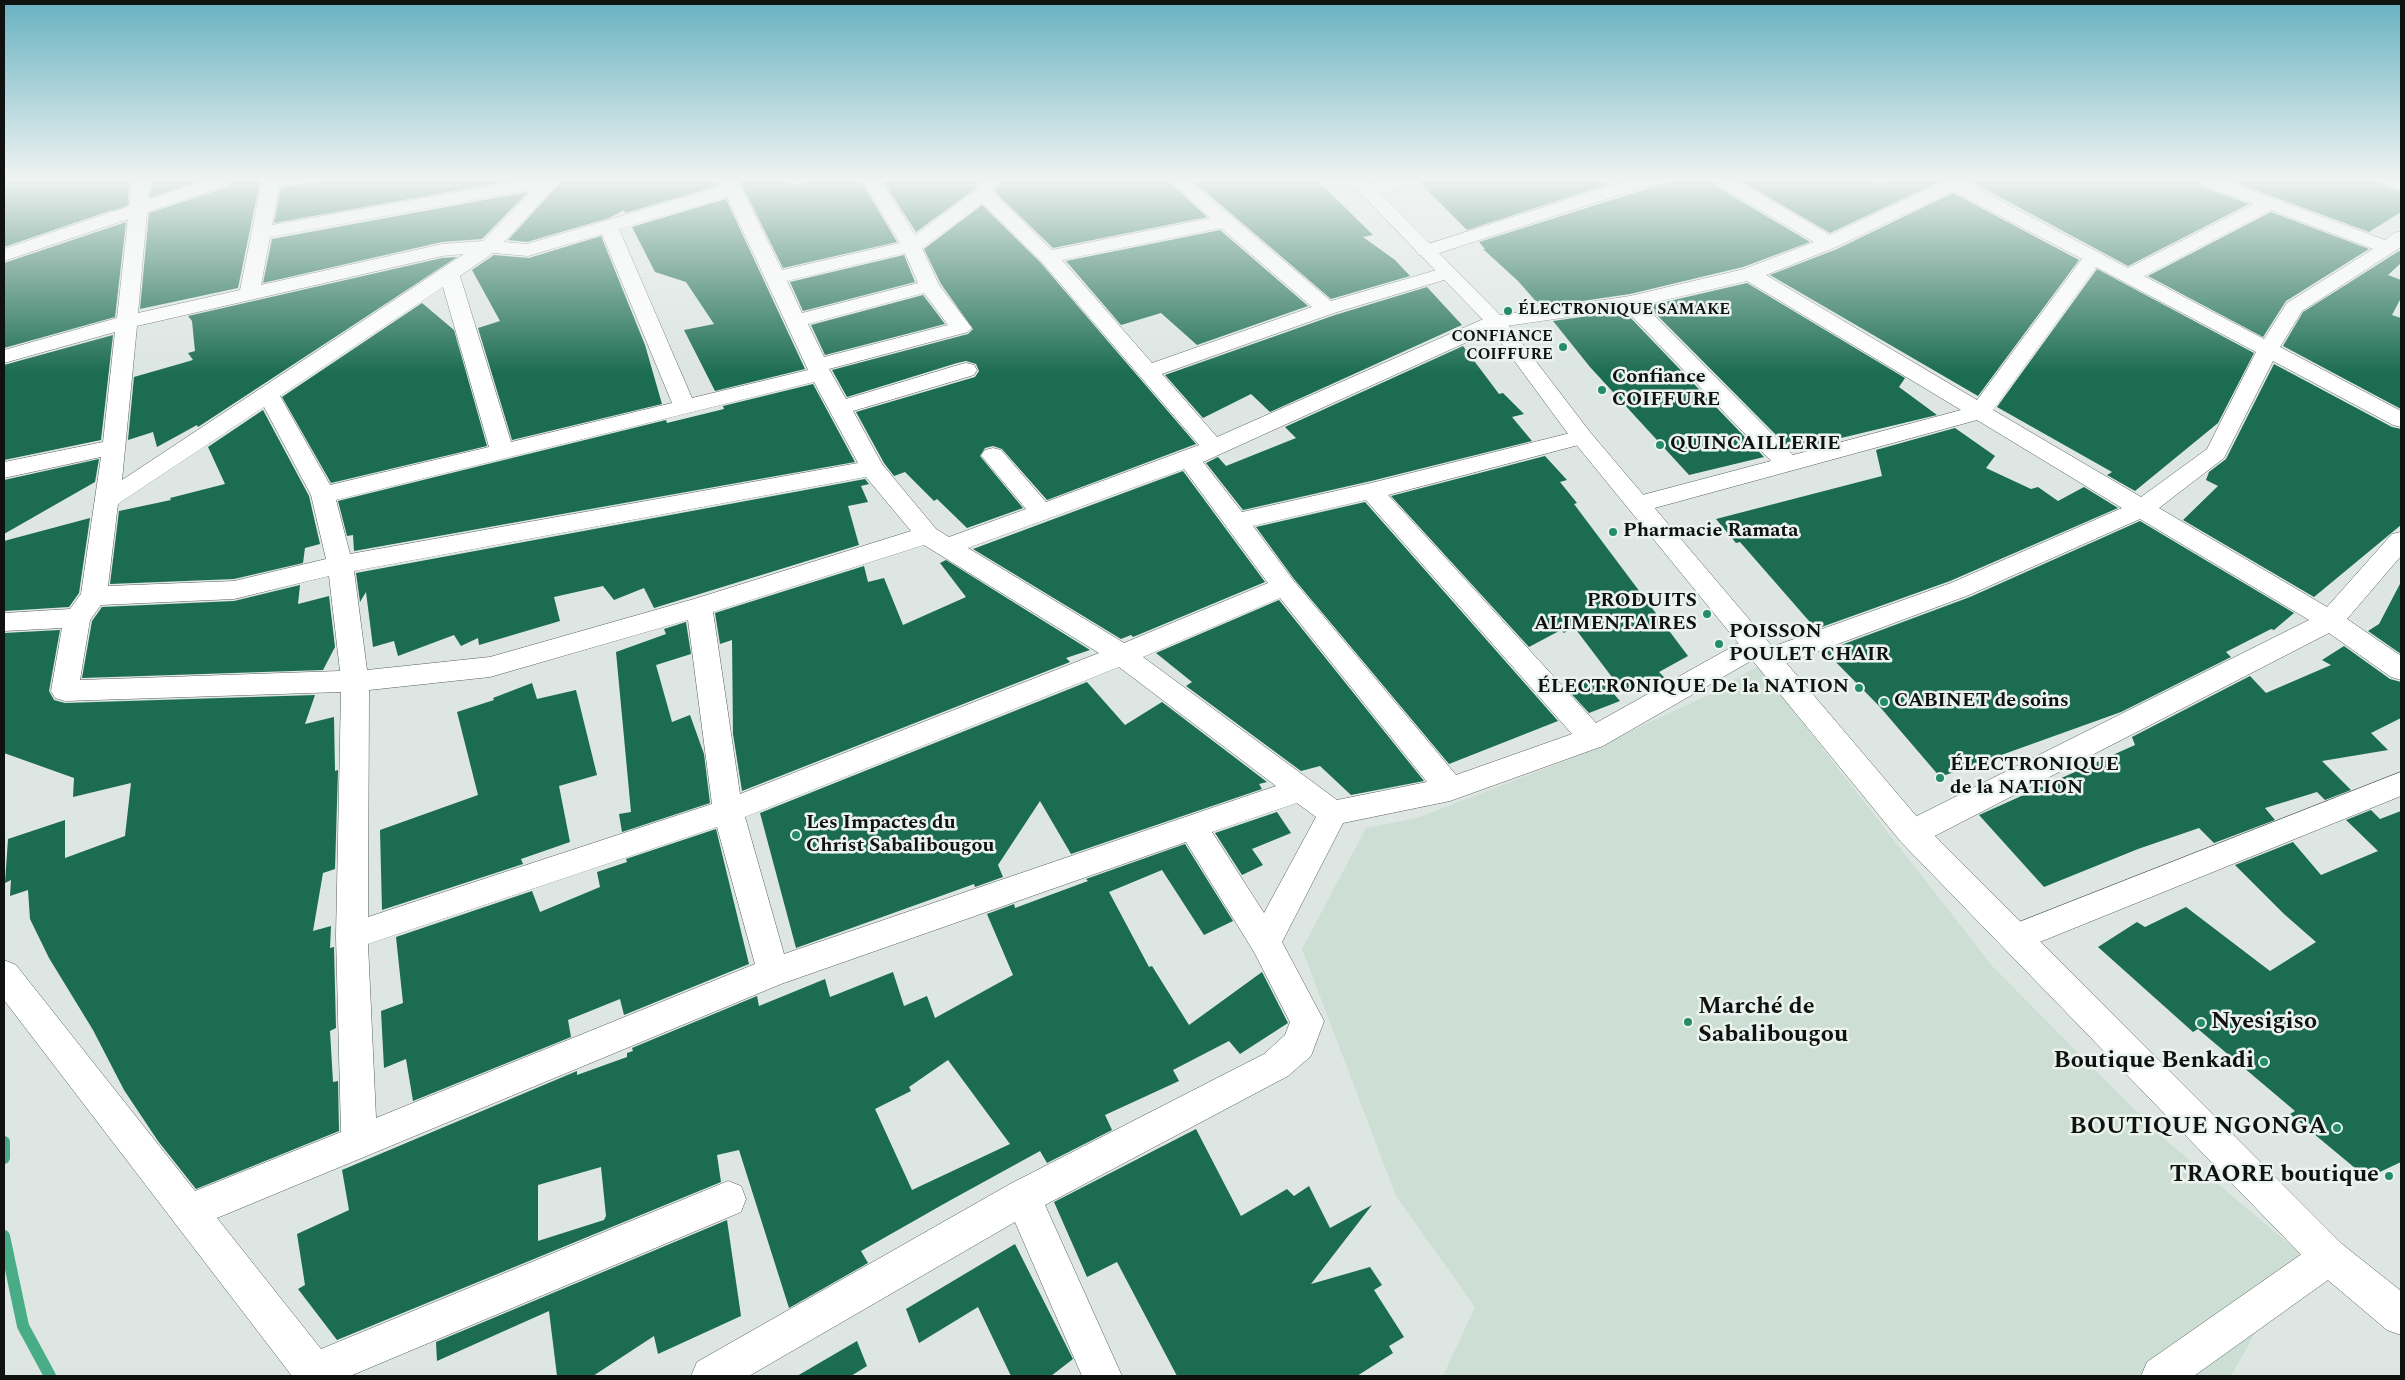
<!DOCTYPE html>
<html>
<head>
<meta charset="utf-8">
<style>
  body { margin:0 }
  #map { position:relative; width:2405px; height:1380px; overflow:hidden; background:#dde6e2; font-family:Spectral,serif }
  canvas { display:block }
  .frame { position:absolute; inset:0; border:5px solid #0f1210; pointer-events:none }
</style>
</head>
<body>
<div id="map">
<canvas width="2405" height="1380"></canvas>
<div class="frame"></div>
</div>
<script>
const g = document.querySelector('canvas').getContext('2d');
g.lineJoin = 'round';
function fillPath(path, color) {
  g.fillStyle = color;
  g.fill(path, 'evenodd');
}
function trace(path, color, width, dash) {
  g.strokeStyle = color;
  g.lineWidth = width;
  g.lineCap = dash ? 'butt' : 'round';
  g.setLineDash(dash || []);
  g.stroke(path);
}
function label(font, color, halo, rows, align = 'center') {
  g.font = font + ' Spectral,serif';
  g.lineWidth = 5;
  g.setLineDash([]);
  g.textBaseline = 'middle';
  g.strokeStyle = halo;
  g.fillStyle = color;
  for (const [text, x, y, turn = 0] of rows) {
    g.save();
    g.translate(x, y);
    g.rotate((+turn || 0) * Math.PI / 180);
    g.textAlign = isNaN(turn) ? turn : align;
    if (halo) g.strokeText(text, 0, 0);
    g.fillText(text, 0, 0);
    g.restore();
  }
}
const built = new Path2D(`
  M 1758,666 L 1993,967 L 2163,1138 L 2300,1253 L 2231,1376 L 1443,1376 L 1475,1307 L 1396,1196 L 1302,949 L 1366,828 L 1417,818 L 1570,759 L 1711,694 Z`);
const streamFar1 = new Path2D(`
  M 115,208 L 197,181`);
const stream = new Path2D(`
  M 4,1142 L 4,1158
  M 4,1236 L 23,1326 L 50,1376`);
const building = new Path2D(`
  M 4,181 L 130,181 L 127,205 L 4,247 Z
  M 152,181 L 198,181 L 151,196 Z
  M 231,181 L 260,181 L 238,288 L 140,309 L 149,213 L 228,187 Z
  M 320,181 L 510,181 L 274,223 L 281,187 Z
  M 562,181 L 718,181 L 720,185 L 625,213 L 624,210 L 609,218 L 527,242 L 508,240 Z
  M 740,181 L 788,181 L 792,185 L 808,181 L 861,181 L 897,242 L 783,268 Z
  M 883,181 L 979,181 L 975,189 L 916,232 Z
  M 1001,181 L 1168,181 L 1207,217 L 1053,248 L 995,192 Z
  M 1193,181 L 1318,181 L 1373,235 L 1363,237 L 1395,260 L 1410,276 L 1331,299 Z
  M 1418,181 L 1604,181 L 1609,184 L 1467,230 Z
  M 1672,181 L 1714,181 L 1717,187 L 1810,242 L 1743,267 L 1630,294 L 1541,307 L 1518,281 L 1483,249 L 1485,249 L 1479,242 Z
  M 1741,181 L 1872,181 L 1880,184 L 1884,181 L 1941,181 L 1830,233 Z
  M 1970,181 L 2199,181 L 2202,187 L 2249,204 L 2128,266 Z
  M 2231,181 L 2375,181 L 2386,187 L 2401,191 L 2401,212 L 2369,232 Z
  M 528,192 L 482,239 L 442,242 L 263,283 L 272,239 Z
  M 1953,193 L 2079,260 L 1978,396 L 1770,275 L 1837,249 Z
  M 726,199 L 805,369 L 715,391 L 684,330 L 714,324 L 686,282 L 655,272 L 632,227 Z
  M 982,205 L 1040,262 L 1196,444 L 1047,500 L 1002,449 L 993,446 L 985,448 L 980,456 L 1023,508 L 967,528 L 937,499 L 934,501 L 905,472 L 894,476 L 884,463 L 856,412 L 975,377 L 979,371 L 976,364 L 966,361 L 957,363 L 847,397 L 832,370 L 968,334 L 973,329 L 941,284 L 924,249 Z
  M 2271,212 L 2369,249 L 2286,301 L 2263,337 L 2148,276 Z
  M 126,222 L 115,317 L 4,348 L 4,263 Z
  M 1220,230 L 1308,306 L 1197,345 L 1161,313 L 1121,325 L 1066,261 Z
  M 601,236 L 645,345 L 662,404 L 512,440 L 478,328 L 500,321 L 472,270 L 494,255 L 529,258 Z
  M 2399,251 L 2401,252 L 2401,263 L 2388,275 L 2401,280 L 2401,298 L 2392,315 L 2401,318 L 2401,409 L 2283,346 L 2303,312 Z
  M 904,255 L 915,282 L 803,311 L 790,282 Z
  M 457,257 L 198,427 L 197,425 L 157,447 L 153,432 L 128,440 L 134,377 L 193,360 L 188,353 L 195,351 L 192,321 L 188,316 L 442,258 Z
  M 2097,269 L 2254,353 L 2218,423 L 2135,491 L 2107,475 L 2112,472 L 1997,407 Z
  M 1747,283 L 1905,378 L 1899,387 L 1937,415 L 1791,450 L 1648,306 Z
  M 1427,287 L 1462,325 L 1270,412 L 1251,394 L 1203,418 L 1165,375 L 1335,315 Z
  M 923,295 L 945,324 L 825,355 L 811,325 Z
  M 422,303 L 454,330 L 487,446 L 331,483 L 282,397 Z
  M 1624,311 L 1764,457 L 1689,475 L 1590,367 L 1553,321 Z
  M 113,335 L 101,440 L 4,460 L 4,365 Z
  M 1463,346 L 1499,394 L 1503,393 L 1524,414 L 1512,417 L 1532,441 L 1371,481 L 1243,510 L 1206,463 L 1218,457 L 1226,466 L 1296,438 L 1285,427 Z
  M 2274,364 L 2392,427 L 2401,429 L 2401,525 L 2314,597 L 2183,520 L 2218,486 L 2206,480 L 2209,472 L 2226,459 Z
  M 813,384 L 855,462 L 354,551 L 353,535 L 347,536 L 338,501 L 666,420 L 667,423 L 724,409 L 723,406 Z
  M 263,410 L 309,496 L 320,544 L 305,548 L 303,563 L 234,579 L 110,584 L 119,511 L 171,500 L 170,498 L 225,484 L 208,447 Z
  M 1955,428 L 1995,456 L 1986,468 L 2031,489 L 2038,487 L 2058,501 L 2084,487 L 2118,508 L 1950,581 L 1816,629 L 1740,542 L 1736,543 L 1716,519 L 1882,476 L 1876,450 Z
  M 1545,456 L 1567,480 L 1560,482 L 1577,503 L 1574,504 L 1688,656 L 1659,672 L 1665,678 L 1624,693 L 1574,627 L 1564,633 L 1561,630 L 1529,647 L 1391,496 Z
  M 99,459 L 95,482 L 4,534 L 4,480 Z
  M 1183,471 L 1265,582 L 1133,637 L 1131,635 L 1121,639 L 973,549 Z
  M 865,479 L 869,484 L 861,486 L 868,502 L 848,506 L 859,545 L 654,608 L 644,588 L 614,600 L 603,586 L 554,597 L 560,621 L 479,645 L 478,638 L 461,646 L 454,635 L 398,656 L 394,641 L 373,647 L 366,592 L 360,602 L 356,573 Z
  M 1365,502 L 1558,721 L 1449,764 L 1294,579 L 1256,527 Z
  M 90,518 L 79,593 L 69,607 L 4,611 L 4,541 Z
  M 2140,521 L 2294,613 L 2274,630 L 2271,629 L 2226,652 L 2231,657 L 2121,712 L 1940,777 L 1880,707 L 1825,651 L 1970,597 Z
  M 946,560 L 1090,650 L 1066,658 L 1070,662 L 742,791 L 733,734 L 732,640 L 720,644 L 715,613 L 864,566 L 868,582 L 884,578 L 903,625 L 966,597 L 940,563 Z
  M 2401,582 L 2401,654 L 2368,631 L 2379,624 Z
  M 300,585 L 298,604 L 329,596 L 335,647 L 323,670 L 82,678 L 92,621 L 102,607 L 234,601 Z
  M 1279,600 L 1424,781 L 1351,795 L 1320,766 L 1301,771 L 1186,686 L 1192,682 L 1156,653 Z
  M 686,622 L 691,654 L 656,665 L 672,722 L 690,715 L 704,754 L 710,803 L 622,832 L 619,814 L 631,812 L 616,652 L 666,634 L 664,629 Z
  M 60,630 L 49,691 L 54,700 L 65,703 L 315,695 L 305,724 L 334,717 L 335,771 L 338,770 L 335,869 L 323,873 L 313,931 L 331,926 L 330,948 L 334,947 L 336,1028 L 330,1031 L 333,1082 L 338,1081 L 339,1131 L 196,1189 L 158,1141 L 124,1090 L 93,1030 L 49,958 L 30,919 L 28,890 L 10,896 L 11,880 L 5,883 L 8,839 L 65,820 L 65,858 L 125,836 L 131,783 L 73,797 L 74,778 L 4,753 L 4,633 Z
  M 2344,646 L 2390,679 L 2401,682 L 2401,718 L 2371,733 L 2388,750 L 2322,761 L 2351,790 L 2325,800 L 2317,792 L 2265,808 L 2275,820 L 2214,843 L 2199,828 L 2138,849 L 2044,887 L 1979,815 L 2135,745 L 2132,737 L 2250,676 L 2266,693 L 2331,665 L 2322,660 Z
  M 1599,677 L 1620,701 L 1589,713 L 1567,689 Z
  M 1087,682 L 1125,725 L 1162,702 L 1267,782 L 1259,784 L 1262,789 L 1071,854 L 1040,801 L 998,865 L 1003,877 L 975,887 L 974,884 L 796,948 L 760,813 Z
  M 532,683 L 537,699 L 576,690 L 597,775 L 559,786 L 570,842 L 521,859 L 523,864 L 382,910 L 380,830 L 478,795 L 457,712 L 494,700 L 493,698 Z
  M 2371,810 L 2380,819 L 2401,811 L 2401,1162 L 2367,1178 L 2290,1114 L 2295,1111 L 2198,1029 L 2193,1032 L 2098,947 L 2137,922 L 2145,927 L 2186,907 L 2270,971 L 2316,942 L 2284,914 L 2235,865 L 2293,842 L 2321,875 L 2378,851 L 2346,820 Z
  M 1277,812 L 1291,833 L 1252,849 L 1263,865 L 1242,875 L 1215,833 Z
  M 716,829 L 749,964 L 624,1015 L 620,999 L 568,1020 L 571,1037 L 413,1101 L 406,1059 L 384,1068 L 381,1011 L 403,1003 L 396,937 L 532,891 L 540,912 L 600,887 L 597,872 L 627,862 L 626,859 Z
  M 1185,844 L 1233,921 L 1204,935 L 1162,870 L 1109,892 L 1149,967 L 1152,966 L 1189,1025 L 1262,972 L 1288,1023 L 1240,1054 L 1229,1041 L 1173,1070 L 1179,1081 L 1105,1115 L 1112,1130 L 1047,1163 L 1040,1151 L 949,1201 L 861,1251 L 868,1263 L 789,1308 L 739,1150 L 717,1155 L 721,1182 L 337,1340 L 298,1289 L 305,1285 L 297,1234 L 349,1210 L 342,1170 L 577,1071 L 577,1075 L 627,1057 L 627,1053 L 633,1051 L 632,1048 L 757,996 L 759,1006 L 825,979 L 830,997 L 893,972 L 904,1006 L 927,996 L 935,1018 L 1013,975 L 987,914 L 1014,904 L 1015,908 L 1088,881 L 1086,879 ZM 948,1060 L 1010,1144 L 912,1190 L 875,1109 L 911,1091 L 909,1087 ZM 601,1167 L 606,1216 L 604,1220 L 538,1241 L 538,1185 Z
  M 1196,1129 L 1241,1216 L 1287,1189 L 1294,1196 L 1309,1186 L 1330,1228 L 1372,1205 L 1311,1284 L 1370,1267 L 1382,1285 L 1374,1290 L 1404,1337 L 1389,1346 L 1393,1353 L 1357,1376 L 1177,1376 L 1117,1262 L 1087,1277 L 1054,1202 Z
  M 727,1220 L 741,1316 L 658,1354 L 654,1336 L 593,1376 L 557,1376 L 549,1311 L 437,1361 L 436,1342 Z
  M 1015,1244 L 1073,1359 L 1051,1376 L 1011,1376 L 978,1307 L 919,1343 L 906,1309 Z
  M 857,1341 L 867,1366 L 851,1376 L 797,1376 Z`);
const street = new Path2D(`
  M 132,181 L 150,181 L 149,199 L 203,181 L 229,181 L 227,185 L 147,212 L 138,313 L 240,290 L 262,181 L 280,181 L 272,225 L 519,181 L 560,181 L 504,242 L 527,244 L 722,186 L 720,181 L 738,181 L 782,270 L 900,243 L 863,181 L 881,181 L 915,235 L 976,190 L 981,181 L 999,181 L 993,192 L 1052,250 L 1211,218 L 1170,181 L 1190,181 L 1331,301 L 1440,269 L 1447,267 L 1454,269 L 1457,273 L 1454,277 L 1334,313 L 1162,374 L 1217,437 L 1488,317 L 1630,296 L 1744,269 L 1814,242 L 1718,185 L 1716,181 L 1738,181 L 1830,235 L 1945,181 L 1968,181 L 1967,183 L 2128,268 L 2254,204 L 2203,185 L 2201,181 L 2226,181 L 2385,240 L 2394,233 L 2401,231 L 2401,247 L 2302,311 L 2280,347 L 2401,411 L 2401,427 L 2393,425 L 2273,361 L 2224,458 L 2159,508 L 2327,607 L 2392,534 L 2401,532 L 2401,556 L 2347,619 L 2401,656 L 2401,680 L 2391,677 L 2329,633 L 1923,842 L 1912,845 L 1901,842 L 1897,833 L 1901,824 L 2309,620 L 2140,519 L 1969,595 L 1779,666 L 1769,669 L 1759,666 L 1756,658 L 1603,746 L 1450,801 L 1343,823 L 1282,942 L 1324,1021 L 1311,1056 L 1288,1076 L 1045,1205 L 1122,1376 L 1082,1376 L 1015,1222 L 749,1376 L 691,1376 L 697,1362 L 1010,1184 L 1264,1054 L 1285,1035 L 1290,1022 L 1254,952 L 1186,842 L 781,984 L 217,1218 L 321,1349 L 728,1181 L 741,1186 L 746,1199 L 741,1212 L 350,1376 L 292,1376 L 4,1000 L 4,960 L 16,965 L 195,1191 L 341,1132 L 336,936 L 341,692 L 65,701 L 55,698 L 51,691 L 62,628 L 4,631 L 4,613 L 70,609 L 81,594 L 101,457 L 4,478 L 4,462 L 103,442 L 115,332 L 4,363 L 4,350 L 117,318 L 128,219 L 4,261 L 4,249 L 129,206 ZM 533,189 L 483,241 L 442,244 L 261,285 L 270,237 ZM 1953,191 L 2082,259 L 1977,400 L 1766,275 L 1836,247 ZM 727,197 L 808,370 L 692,398 L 619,229 ZM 982,203 L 1041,261 L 1199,445 L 1046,502 L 1001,450 L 993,448 L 985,450 L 981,455 L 985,460 L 1026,509 L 949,537 L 936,529 L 882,464 L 853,411 L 974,375 L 977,370 L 974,365 L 966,363 L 958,365 L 846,399 L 829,369 L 968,332 L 972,328 L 939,285 L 922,248 ZM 2271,210 L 2373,249 L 2287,303 L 2264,339 L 2144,276 ZM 1221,228 L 1312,307 L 1152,363 L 1062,260 ZM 602,234 L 672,403 L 511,442 L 460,276 L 493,253 L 528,256 ZM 905,253 L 918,283 L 802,313 L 787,281 ZM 464,254 L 122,480 L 137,326 L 442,256 ZM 2096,267 L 2256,352 L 2207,449 L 2141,497 L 1993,410 ZM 1747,281 L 1961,410 L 1793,455 L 1644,305 ZM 443,287 L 489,447 L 330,485 L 280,396 ZM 924,293 L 948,325 L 824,357 L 808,324 ZM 1625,309 L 1771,461 L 1631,498 L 1628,504 L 1631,510 L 1640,512 L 1977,420 L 2122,508 L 1951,583 L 1766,649 L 1768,646 L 1764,639 L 1755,636 L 1746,639 L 1596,723 L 1388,495 L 1590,442 L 1593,437 L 1590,432 L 1582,430 L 1371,483 L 1242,512 L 1203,462 L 1500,327 ZM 814,382 L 858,463 L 350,554 L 336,500 ZM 264,407 L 311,495 L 326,559 L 234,581 L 108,586 L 118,504 ZM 1184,469 L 1268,583 L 1124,643 L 968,548 ZM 866,477 L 911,531 L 694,599 L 490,657 L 367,670 L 354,571 ZM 1366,500 L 1572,734 L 1456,775 L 1293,580 L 1253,526 ZM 924,545 L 1099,653 L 740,794 L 713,612 ZM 329,576 L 340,671 L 80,680 L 90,620 L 101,605 L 234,599 ZM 1280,598 L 1427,782 L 1337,800 L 1143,657 ZM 688,620 L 712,804 L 368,917 L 369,690 L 490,677 ZM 1119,667 L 1276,786 L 784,954 L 745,817 ZM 1297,803 L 1316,817 L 1264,913 L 1212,832 ZM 717,827 L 755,964 L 376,1118 L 368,944 Z
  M 1385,181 L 1414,181 L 1412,185 L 1368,197 L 1361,195 L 1359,191 L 1361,187 Z
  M 1625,181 L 1652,181 L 1650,185 L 1433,255 L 1419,255 L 1416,251 L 1419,247 Z
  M 2384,181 L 2401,181 L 2401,189 L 2386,185 Z
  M 2401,772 L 2401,796 L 2015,952 L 2004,948 L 1999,938 L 2004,928 Z
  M 2329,1238 L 2342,1244 L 2348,1257 L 2342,1270 L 2194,1376 L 2141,1376 L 2147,1362 L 2316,1244 Z`);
const secondary = new Path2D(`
  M 1349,181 L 1368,181 L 1502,317 L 1590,432 L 1923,824 L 2342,1244 L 2401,1291 L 2401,1335 L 2387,1330 L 2316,1270 L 1901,842 L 1574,442 L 1488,325 Z`);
const markers = [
  [1508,311,5,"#248c68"],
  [1563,347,5,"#248c68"],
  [1602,390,5,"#248c68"],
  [1660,445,5,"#248c68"],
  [1613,532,5,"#248c68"],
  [1707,614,5,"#248c68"],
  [1719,644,5,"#248c68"],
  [1859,688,5,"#248c68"],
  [1884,702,5,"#248c68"],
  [1940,778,5,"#248c68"],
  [796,835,5,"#248c68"],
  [1688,1022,5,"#248c68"],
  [2201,1023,5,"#248c68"],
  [2264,1062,5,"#248c68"],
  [2337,1128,5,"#248c68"],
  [2389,1176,5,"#248c68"]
];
const farPoinames = [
  ["ÉLECTRONIQUE SAMAKE",1518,311],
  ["CONFIANCE",1553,338,"right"],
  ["COIFFURE",1553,356,"right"]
];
const poiNames = [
  ["Confiance",1612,378],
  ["COIFFURE",1612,401],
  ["QUINCAILLERIE",1670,445],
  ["Pharmacie Ramata",1623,532],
  ["PRODUITS",1697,602,"right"],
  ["ALIMENTAIRES",1697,625,"right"],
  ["POISSON",1729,633],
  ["POULET CHAIR",1729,656],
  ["ÉLECTRONIQUE De la NATION",1849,688,"right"],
  ["CABINET de soins",1894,702],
  ["ÉLECTRONIQUE",1950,766],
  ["de la NATION",1950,789],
  ["Les Impactes du",806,824],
  ["Christ Sabalibougou",806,847]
];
const nearPoinames = [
  ["Marché de",1698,1008,"left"],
  ["Sabalibougou",1698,1036,"left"],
  ["Nyesigiso",2211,1023,"left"],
  ["Boutique Benkadi",2254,1062],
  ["BOUTIQUE NGONGA",2327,1128],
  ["TRAORE boutique",2379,1176]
];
fillPath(built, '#cdded5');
trace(streamFar1, '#48ac86', 8);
trace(stream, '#48ac86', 12);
fillPath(building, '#1b6c50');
trace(street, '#585f5c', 1);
trace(secondary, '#585f5c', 1);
fillPath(street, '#fff');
fillPath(secondary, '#fff');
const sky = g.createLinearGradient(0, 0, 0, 374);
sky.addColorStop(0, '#68b1c1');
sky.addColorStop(0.48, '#f0f4f2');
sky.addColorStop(1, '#f0f4f200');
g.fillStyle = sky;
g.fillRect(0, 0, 2405, 374);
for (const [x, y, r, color] of markers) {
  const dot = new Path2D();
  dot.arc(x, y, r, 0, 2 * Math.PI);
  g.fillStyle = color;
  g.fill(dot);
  trace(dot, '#ebf3ef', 2);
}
label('bold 16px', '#0f1210', '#ebf3ef', farPoinames, 'left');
label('bold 20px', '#0f1210', '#ebf3ef', poiNames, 'left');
label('bold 24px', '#0f1210', '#ebf3ef', nearPoinames, 'right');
</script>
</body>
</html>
